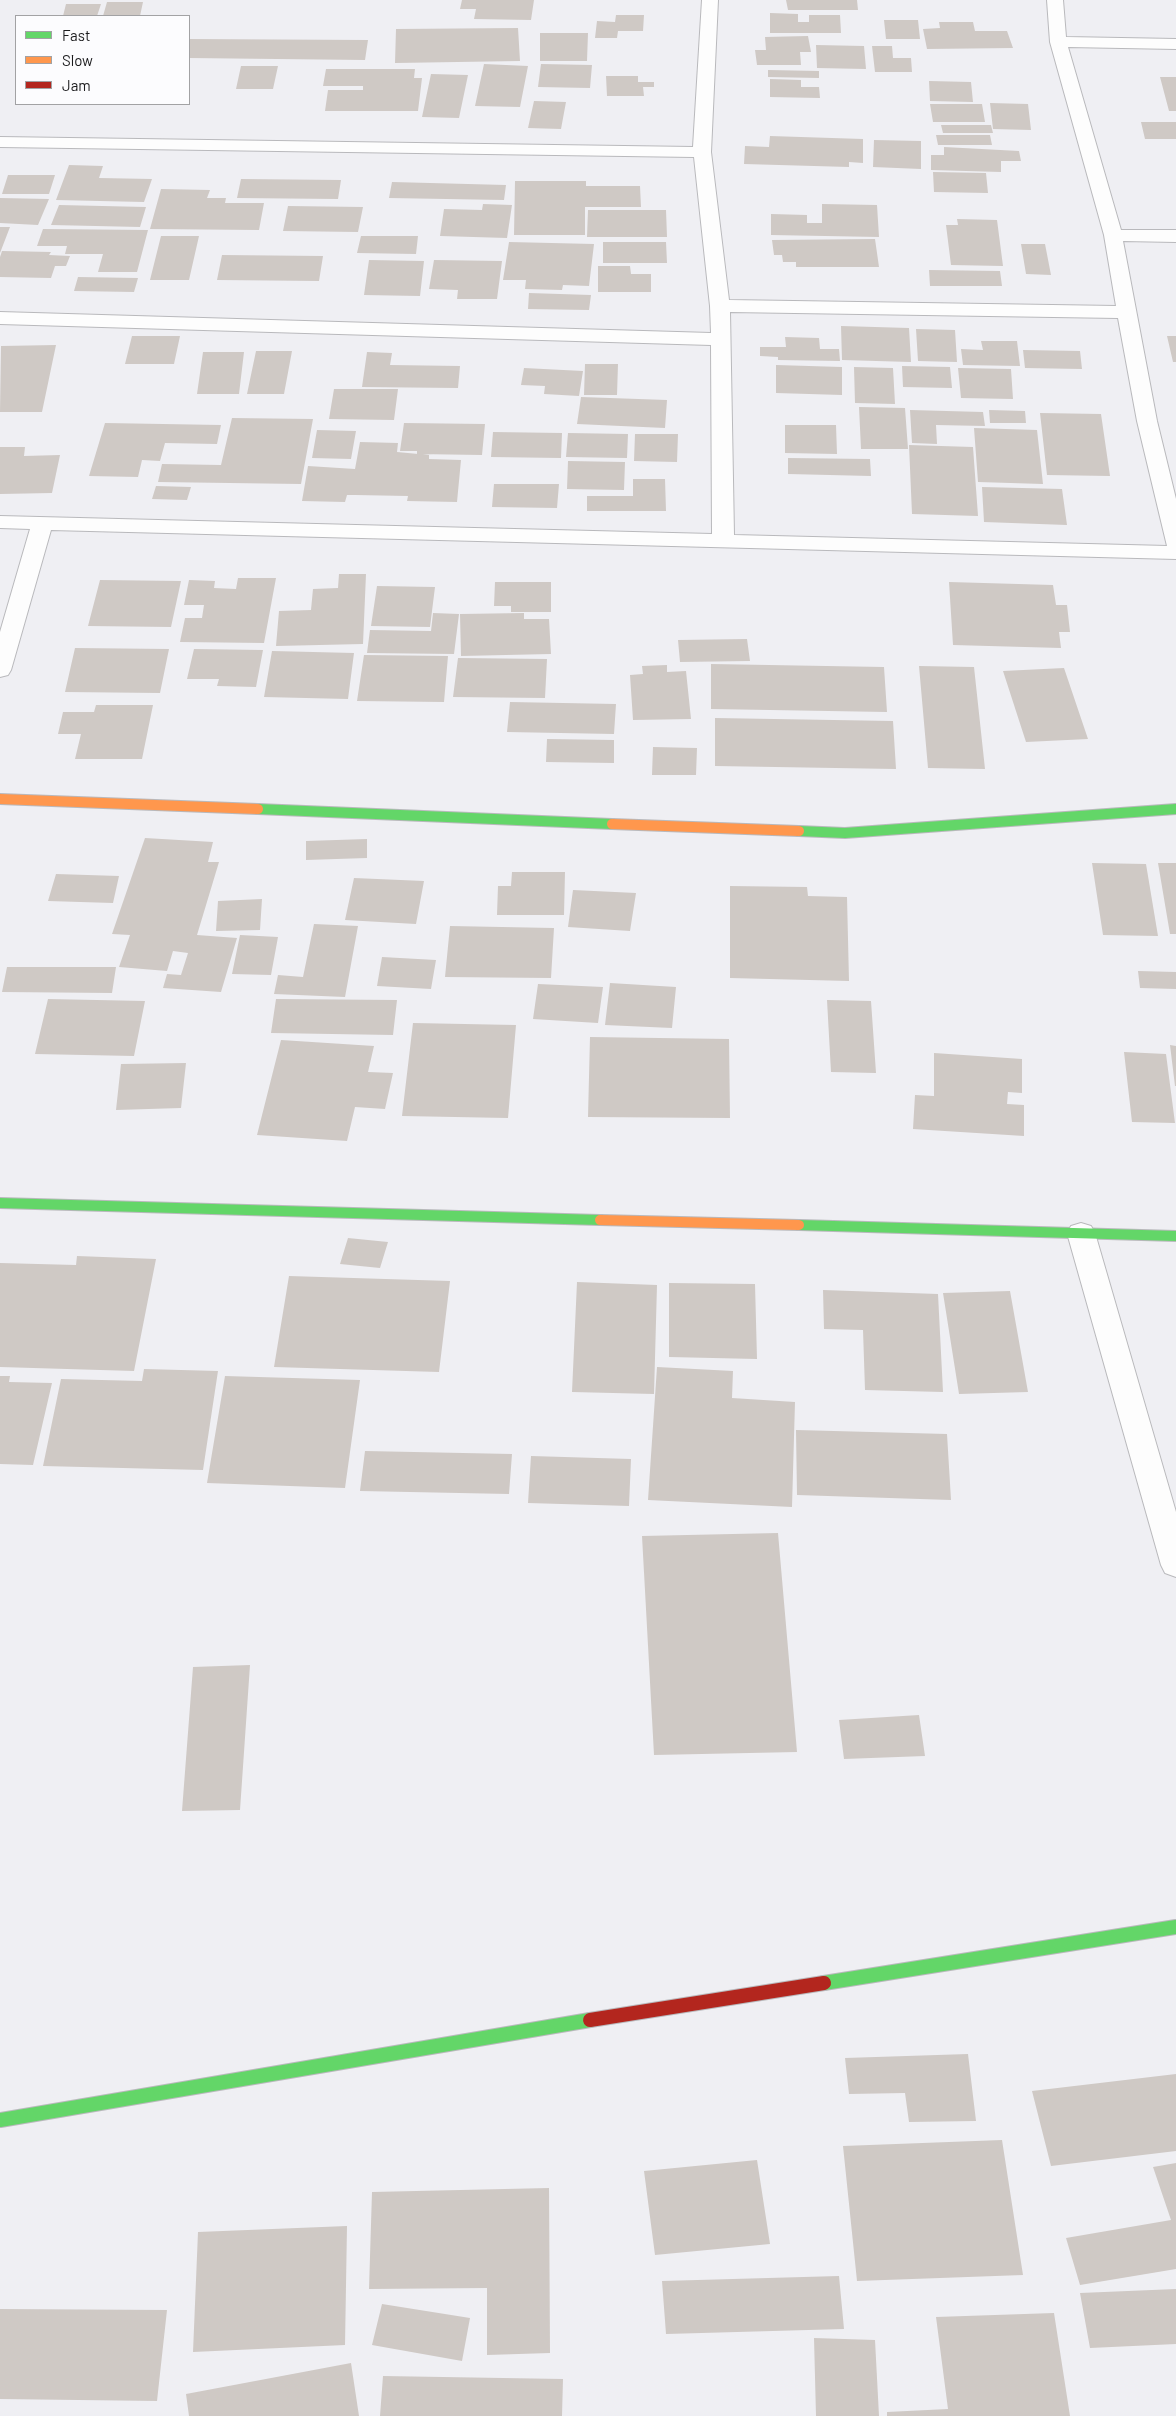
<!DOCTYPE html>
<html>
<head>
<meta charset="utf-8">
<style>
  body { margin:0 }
  #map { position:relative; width:1176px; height:2416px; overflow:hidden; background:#efeff3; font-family:Barlow,sans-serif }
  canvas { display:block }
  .legend { position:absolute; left:15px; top:15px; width:175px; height:90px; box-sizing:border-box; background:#fcfcfe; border:1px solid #a2a2a4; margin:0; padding:6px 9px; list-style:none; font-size:15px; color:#1b1b1d }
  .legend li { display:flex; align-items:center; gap:10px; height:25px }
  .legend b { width:25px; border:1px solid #a2a2a4 }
</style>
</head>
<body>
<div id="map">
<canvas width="1176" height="2416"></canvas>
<ul class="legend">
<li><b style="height:6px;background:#63d668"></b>Fast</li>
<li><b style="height:6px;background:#ff974d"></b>Slow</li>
<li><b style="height:6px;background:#b3261e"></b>Jam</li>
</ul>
</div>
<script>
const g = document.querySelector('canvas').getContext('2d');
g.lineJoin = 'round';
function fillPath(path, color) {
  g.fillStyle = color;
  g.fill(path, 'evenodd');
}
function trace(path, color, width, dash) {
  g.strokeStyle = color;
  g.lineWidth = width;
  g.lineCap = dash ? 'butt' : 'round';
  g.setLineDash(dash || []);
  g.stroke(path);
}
const building = new Path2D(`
  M 462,0 L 534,0 L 531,20 L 474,19 L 476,9 L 460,9 Z
  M 786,0 L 857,0 L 858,10 L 788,10 Z
  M 107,2 L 143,2 L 140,16 L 103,16 Z
  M 66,4 L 101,4 L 97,16 L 63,16 Z
  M 770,13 L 798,14 L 798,22 L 809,22 L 809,15 L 840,15 L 841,33 L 770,33 Z
  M 616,15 L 644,15 L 643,31 L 618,31 L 617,38 L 595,38 L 597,21 L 615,22 Z
  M 884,20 L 918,20 L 920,39 L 886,39 Z
  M 939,22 L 973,22 L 975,31 L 1007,31 L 1013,48 L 927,49 L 923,29 L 940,28 Z
  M 518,28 L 520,61 L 395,63 L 396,29 Z
  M 540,33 L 588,33 L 587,61 L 540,61 Z
  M 808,36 L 811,52 L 800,52 L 801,65 L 757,65 L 755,50 L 766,50 L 765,37 Z
  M 189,39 L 368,40 L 365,60 L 189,58 Z
  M 816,45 L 864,46 L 866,69 L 817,68 Z
  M 872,46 L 892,46 L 893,58 L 911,58 L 912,72 L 875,72 Z
  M 484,64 L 528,66 L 520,107 L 475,106 Z
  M 541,64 L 592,65 L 590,88 L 538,87 Z
  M 241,66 L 278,66 L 273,89 L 236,89 Z
  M 326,69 L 415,69 L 414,78 L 422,78 L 418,111 L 325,111 L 328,90 L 363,90 L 363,86 L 323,86 Z
  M 768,70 L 819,71 L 819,78 L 768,77 Z
  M 431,74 L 468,75 L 459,118 L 422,117 Z
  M 606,76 L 638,76 L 638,82 L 654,82 L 654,87 L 643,87 L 644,96 L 607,96 Z
  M 1160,77 L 1176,77 L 1176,111 L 1169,111 Z
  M 770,79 L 801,80 L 801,87 L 819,87 L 820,98 L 770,97 Z
  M 929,81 L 971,82 L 973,102 L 930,101 Z
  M 534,101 L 566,102 L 561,129 L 528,128 Z
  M 990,103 L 1028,104 L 1031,130 L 993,129 Z
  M 930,104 L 982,104 L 985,122 L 933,122 Z
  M 1141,122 L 1176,122 L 1176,139 L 1145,139 Z
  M 941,125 L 991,125 L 993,133 L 943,133 Z
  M 936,135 L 990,135 L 992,145 L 938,145 Z
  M 770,136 L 863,139 L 863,163 L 849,162 L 849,167 L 744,164 L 745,146 L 769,147 Z
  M 874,140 L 921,141 L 921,169 L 873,167 Z
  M 944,147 L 1019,151 L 1021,161 L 1001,161 L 1001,172 L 931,170 L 931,155 L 944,155 Z
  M 69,165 L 103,166 L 99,178 L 152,179 L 144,202 L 56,200 Z
  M 933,172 L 986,173 L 988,193 L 934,192 Z
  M 8,175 L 55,175 L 49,194 L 2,194 Z
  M 241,179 L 341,180 L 338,199 L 237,198 Z
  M 515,181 L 586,181 L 586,186 L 640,186 L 641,207 L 585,207 L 585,235 L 514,235 Z
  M 392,182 L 506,185 L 504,200 L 389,198 Z
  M 161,189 L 210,190 L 207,198 L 226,198 L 225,203 L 264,203 L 259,230 L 150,229 Z
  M 0,198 L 49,199 L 38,225 L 0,223 Z
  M 483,204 L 512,205 L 507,238 L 440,236 L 444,209 L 482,210 Z
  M 822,204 L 877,205 L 879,237 L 771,235 L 771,214 L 807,215 L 807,223 L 822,223 Z
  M 59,205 L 146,207 L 140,227 L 51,225 Z
  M 288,206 L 363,207 L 358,232 L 283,231 Z
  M 588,210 L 666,210 L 667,237 L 587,237 Z
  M 957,219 L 997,220 L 1003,266 L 951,265 L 946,225 L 958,225 Z
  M 0,227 L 10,227 L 0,253 Z
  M 43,229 L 148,230 L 137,272 L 98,272 L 103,254 L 65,254 L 67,246 L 37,246 Z
  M 161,236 L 199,236 L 189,280 L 150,280 Z
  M 361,236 L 418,236 L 416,254 L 357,253 Z
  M 875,239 L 879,267 L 796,267 L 796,262 L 783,262 L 782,255 L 774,255 L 772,240 Z
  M 509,242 L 594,244 L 589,286 L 563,285 L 562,290 L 525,289 L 526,280 L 503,280 Z
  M 603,242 L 666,242 L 667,263 L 603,263 Z
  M 1021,244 L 1045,244 L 1051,275 L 1026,274 Z
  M 2,251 L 51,252 L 49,255 L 70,256 L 66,266 L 55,266 L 51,278 L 0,277 L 0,257 Z
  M 222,255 L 323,256 L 319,281 L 217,280 Z
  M 369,260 L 424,261 L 420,296 L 364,295 Z
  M 434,260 L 502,261 L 497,299 L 457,299 L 458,290 L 429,289 Z
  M 598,266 L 630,266 L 631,274 L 651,274 L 651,292 L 598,292 Z
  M 929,270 L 1000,271 L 1002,286 L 930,286 Z
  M 78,277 L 138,278 L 134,292 L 74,291 Z
  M 529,293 L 591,295 L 589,310 L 528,309 Z
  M 841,326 L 909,328 L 911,362 L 842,360 Z
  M 916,329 L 955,330 L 957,362 L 918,361 Z
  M 132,336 L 180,336 L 174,364 L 125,364 Z
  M 1167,336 L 1176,336 L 1176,362 L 1173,362 Z
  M 785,337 L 819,338 L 820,349 L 839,349 L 840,361 L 778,360 L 778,357 L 760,356 L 760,347 L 786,347 Z
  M 981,341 L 1017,341 L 1020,366 L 963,365 L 961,349 L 983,350 Z
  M 56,345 L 42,412 L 0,412 L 1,346 Z
  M 1023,350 L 1080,351 L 1082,369 L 1025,368 Z
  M 256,351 L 292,351 L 284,394 L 247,394 Z
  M 203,352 L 244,352 L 239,394 L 197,394 Z
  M 367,352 L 392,353 L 390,365 L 460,366 L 458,388 L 362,387 Z
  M 585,364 L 618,364 L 617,395 L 584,395 Z
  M 776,365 L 842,367 L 842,395 L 776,393 Z
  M 902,366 L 950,367 L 952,388 L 903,387 Z
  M 854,367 L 893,368 L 895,404 L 855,403 Z
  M 524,368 L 583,371 L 579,396 L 544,394 L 545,386 L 521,385 Z
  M 958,368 L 1011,369 L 1013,399 L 961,398 Z
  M 334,389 L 398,389 L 394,420 L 329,419 Z
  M 581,397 L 667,400 L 665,428 L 577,424 Z
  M 859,407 L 905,408 L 908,449 L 861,449 Z
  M 910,410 L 983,412 L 985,426 L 936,425 L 937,444 L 912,443 Z
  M 989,410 L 1025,411 L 1026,423 L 990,423 Z
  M 1040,413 L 1101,414 L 1110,476 L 1047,475 Z
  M 232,418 L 313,419 L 301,484 L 158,482 L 162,464 L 221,465 Z
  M 105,423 L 221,425 L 217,444 L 165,443 L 160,461 L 142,460 L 138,477 L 89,476 Z
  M 404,423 L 485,424 L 482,455 L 417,454 L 417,451 L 400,451 Z
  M 785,425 L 836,425 L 837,454 L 785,453 Z
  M 974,428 L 1037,430 L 1043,484 L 978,482 Z
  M 317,430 L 356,431 L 351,459 L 312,458 Z
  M 493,432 L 562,433 L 561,458 L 491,457 Z
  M 568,433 L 628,434 L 627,458 L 566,457 Z
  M 635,434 L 678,434 L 677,462 L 634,461 Z
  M 360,442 L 398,443 L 397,452 L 429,455 L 429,459 L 461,460 L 457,502 L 407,501 L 408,496 L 355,495 L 347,495 L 345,502 L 302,501 L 308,466 L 355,469 Z
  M 909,445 L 973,447 L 978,516 L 912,514 Z
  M 0,447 L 25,447 L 24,456 L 60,455 L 52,493 L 0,494 Z
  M 788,458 L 870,459 L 871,476 L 788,474 Z
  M 568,461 L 625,462 L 624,490 L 567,489 Z
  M 633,479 L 665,479 L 666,511 L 587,511 L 587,496 L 633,496 Z
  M 494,484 L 559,484 L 557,508 L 492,507 Z
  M 156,486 L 191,487 L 187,500 L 152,499 Z
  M 982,487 L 1062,489 L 1067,525 L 984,522 Z
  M 339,574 L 366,574 L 363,644 L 276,646 L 279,611 L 311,610 L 313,589 L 338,588 Z
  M 238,578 L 276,578 L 264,643 L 180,642 L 185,618 L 202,618 L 204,605 L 184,605 L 189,580 L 215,581 L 214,588 L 236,589 Z
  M 100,580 L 181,581 L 171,627 L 88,626 Z
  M 495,582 L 551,582 L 551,612 L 511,612 L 511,606 L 494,606 Z
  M 949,582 L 1053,585 L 1056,605 L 1067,605 L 1070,632 L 1059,632 L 1061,648 L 953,645 Z
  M 377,586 L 435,587 L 430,627 L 371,626 Z
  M 433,613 L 459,614 L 454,654 L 367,653 L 370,630 L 431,631 Z
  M 524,613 L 524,619 L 549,619 L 551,654 L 461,656 L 460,614 Z
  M 747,639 L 750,661 L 680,662 L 678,640 Z
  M 75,648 L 169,649 L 160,693 L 65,692 Z
  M 194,649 L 263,650 L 256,687 L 217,686 L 219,679 L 187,679 Z
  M 272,651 L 354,653 L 348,699 L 264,697 Z
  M 364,655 L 448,656 L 444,702 L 357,701 Z
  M 458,658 L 547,659 L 545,698 L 453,697 Z
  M 711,664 L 884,667 L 887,712 L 711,709 Z
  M 667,665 L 667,672 L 686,671 L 691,719 L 633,720 L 630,675 L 643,674 L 642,666 Z
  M 919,666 L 974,667 L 985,769 L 928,768 Z
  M 1064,668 L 1088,739 L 1026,742 L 1003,671 Z
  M 510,702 L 616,704 L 614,734 L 507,732 Z
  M 96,705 L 153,705 L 142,759 L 75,759 L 81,734 L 58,734 L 63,712 L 94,712 Z
  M 715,718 L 893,721 L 896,769 L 715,766 Z
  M 547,739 L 614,740 L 614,763 L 546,762 Z
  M 653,747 L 697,748 L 696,775 L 652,775 Z
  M 145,838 L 213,842 L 208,862 L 219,862 L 197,935 L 237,938 L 221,992 L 163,988 L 167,974 L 181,975 L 188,953 L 173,951 L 167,971 L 119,967 L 130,935 L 112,934 Z
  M 367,839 L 367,858 L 306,860 L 306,841 Z
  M 1092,863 L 1146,864 L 1158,936 L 1103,935 Z
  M 1158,863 L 1176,863 L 1176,934 L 1170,934 Z
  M 512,872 L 565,872 L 564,915 L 497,915 L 498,886 L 511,886 Z
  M 56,874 L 119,876 L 113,903 L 48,901 Z
  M 354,878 L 424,881 L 416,924 L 345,920 Z
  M 730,886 L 807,887 L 808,896 L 847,897 L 849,981 L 730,978 Z
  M 573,890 L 636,893 L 630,931 L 568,927 Z
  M 262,899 L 260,930 L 216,931 L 218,901 Z
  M 314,924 L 358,926 L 345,997 L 274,994 L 278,975 L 303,977 Z
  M 450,926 L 554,928 L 551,978 L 445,977 Z
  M 240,935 L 278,937 L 271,975 L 232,974 Z
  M 382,957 L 436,960 L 431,989 L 377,986 Z
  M 7,967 L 116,967 L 112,993 L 2,992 Z
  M 1138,971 L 1176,972 L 1176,989 L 1140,988 Z
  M 610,983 L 676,987 L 672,1028 L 605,1025 Z
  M 538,984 L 603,987 L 598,1023 L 533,1019 Z
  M 48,999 L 145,1001 L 134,1056 L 35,1054 Z
  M 276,999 L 397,1000 L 393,1035 L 271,1033 Z
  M 827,1000 L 871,1001 L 876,1073 L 831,1072 Z
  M 413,1023 L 516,1025 L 508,1118 L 402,1116 Z
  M 590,1037 L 729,1039 L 730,1118 L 588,1117 Z
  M 281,1040 L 374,1046 L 368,1072 L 393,1073 L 385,1109 L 355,1107 L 347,1141 L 257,1135 Z
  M 1170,1045 L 1176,1046 L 1176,1086 L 1175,1086 Z
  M 1124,1052 L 1166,1054 L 1175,1123 L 1132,1122 Z
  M 934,1053 L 1022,1059 L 1022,1093 L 1008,1092 L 1007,1104 L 1024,1105 L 1024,1136 L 913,1129 L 915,1095 L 934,1096 Z
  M 186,1063 L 181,1108 L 116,1110 L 121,1064 Z
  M 348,1238 L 388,1242 L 380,1268 L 340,1264 Z
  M 77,1256 L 156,1259 L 134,1371 L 0,1367 L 0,1263 L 76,1265 Z
  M 289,1276 L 450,1281 L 439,1372 L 274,1367 Z
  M 577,1282 L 657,1285 L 654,1394 L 572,1392 Z
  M 669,1283 L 755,1284 L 757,1359 L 669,1357 Z
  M 823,1290 L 938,1294 L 943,1392 L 865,1390 L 863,1330 L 824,1329 Z
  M 1010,1291 L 1028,1392 L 959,1394 L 943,1293 Z
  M 657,1367 L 733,1371 L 732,1398 L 795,1402 L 792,1507 L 648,1500 Z
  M 144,1369 L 218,1371 L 203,1470 L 43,1466 L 61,1379 L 142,1381 Z
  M 0,1376 L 10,1376 L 9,1382 L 52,1383 L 33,1465 L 0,1464 Z
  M 225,1376 L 360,1380 L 345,1488 L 207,1483 Z
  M 796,1430 L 947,1434 L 951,1500 L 797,1495 Z
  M 365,1451 L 512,1454 L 509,1494 L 360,1491 Z
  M 531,1456 L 631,1459 L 629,1506 L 528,1503 Z
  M 778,1533 L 797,1752 L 654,1755 L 642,1536 Z
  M 250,1665 L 240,1810 L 182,1811 L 193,1667 Z
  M 919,1715 L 925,1756 L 844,1759 L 839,1720 Z
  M 968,2054 L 976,2121 L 909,2122 L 905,2093 L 849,2094 L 845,2058 Z
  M 1176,2074 L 1176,2151 L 1051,2166 L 1032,2091 Z
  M 1002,2140 L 1023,2275 L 857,2281 L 843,2146 Z
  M 757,2160 L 770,2244 L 655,2255 L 644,2171 Z
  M 1176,2163 L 1176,2269 L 1080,2285 L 1066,2238 L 1171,2220 L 1153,2167 Z
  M 549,2188 L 550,2353 L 487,2355 L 487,2288 L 369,2289 L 372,2192 Z
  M 347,2226 L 345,2345 L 193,2352 L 198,2232 Z
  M 839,2276 L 844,2329 L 666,2334 L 662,2281 Z
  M 1176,2289 L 1176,2344 L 1090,2348 L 1080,2293 Z
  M 382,2304 L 470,2318 L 462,2361 L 372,2345 Z
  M 0,2309 L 167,2310 L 157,2401 L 0,2399 Z
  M 1054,2313 L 1070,2416 L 887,2416 L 887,2412 L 948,2409 L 936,2317 Z
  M 814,2338 L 875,2340 L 879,2416 L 816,2416 Z
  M 351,2363 L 359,2416 L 189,2416 L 186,2394 Z
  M 383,2376 L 563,2379 L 562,2416 L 380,2416 Z`);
const street = new Path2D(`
  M 702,0 L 718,0 L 711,152 L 729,300 L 1116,306 L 1104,235 L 1050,42 L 1047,0 L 1063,0 L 1066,37 L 1176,39 L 1176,49 L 1068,47 L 1121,230 L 1176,230 L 1176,242 L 1123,241 L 1157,421 L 1176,499 L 1176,559 L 51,530 L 11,670 L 8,675 L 0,677 L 0,632 L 30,529 L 0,528 L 0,516 L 712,534 L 711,345 L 0,324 L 0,312 L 711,333 L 710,306 L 694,157 L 0,147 L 0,137 L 693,147 ZM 730,312 L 1118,318 L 1137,421 L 1167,546 L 734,535 Z
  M 1081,1223 L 1091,1226 L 1095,1233 L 1176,1512 L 1176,1577 L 1165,1573 L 1161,1565 L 1067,1233 L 1071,1226 Z`);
const fastFar1 = new Path2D(`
  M 258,809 L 612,824
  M 799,831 L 845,833 L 1176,809
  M 0,1203 L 600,1220
  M 799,1225 L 1176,1236`);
const fast = new Path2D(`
  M 824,1983 L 1176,1927
  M 0,2120 L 590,2020`);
const slow = new Path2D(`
  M 0,799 L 258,809
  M 612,824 L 799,831
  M 600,1220 L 799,1225`);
const jam = new Path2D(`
  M 590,2020 L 824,1983`);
fillPath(building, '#cfc9c5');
trace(street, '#b9b9bc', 2);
trace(fastFar1, '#b9b9bc', 12);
trace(fast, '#b9b9bc', 16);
trace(slow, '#b9b9bc', 12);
trace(jam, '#b9b9bc', 16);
fillPath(street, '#fdfdfd');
trace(fastFar1, '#63d668', 10);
trace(fast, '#63d668', 14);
trace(slow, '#ff974d', 10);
trace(jam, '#b3261e', 14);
</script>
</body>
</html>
